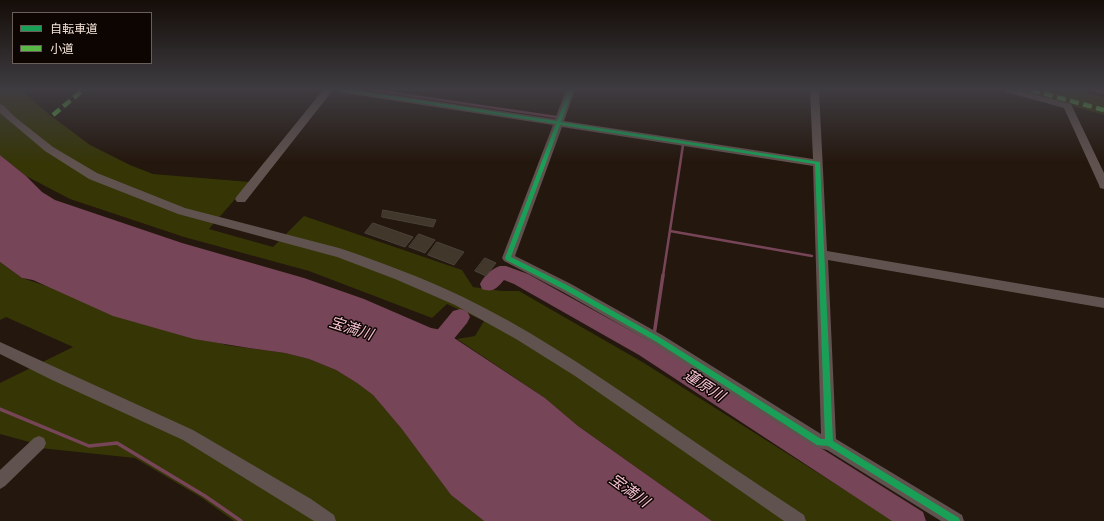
<!DOCTYPE html>
<html>
<head>
<meta charset="utf-8">
<style>
  body { margin:0 }
  #map { position:relative; width:1104px; height:521px; overflow:hidden; background:#24170e; font-family:"Noto Sans","Noto Sans JP",sans-serif }
  canvas { display:block }
  .legend { position:absolute; left:12px; top:12px; width:140px; height:52px; box-sizing:border-box; background:#0d0501; border:1px solid #6a5f58; margin:0; padding:5px 7px; list-style:none; font-size:12px; color:#f5e5da }
  .legend li { display:flex; align-items:center; gap:8px; height:20px }
  .legend b { width:20px; border:1px solid #6a5f58 }
</style>
</head>
<body>
<div id="map">
<canvas width="1104" height="521"></canvas>
<ul class="legend">
<li><b style="height:5px;background:#1a9f57"></b>自転車道</li>
<li><b style="height:5px;background:#58b947"></b>小道</li>
</ul>
</div>
<script>
const g = document.querySelector('canvas').getContext('2d');
g.lineJoin = 'round';
function fillPath(path, color) {
  g.fillStyle = color;
  g.fill(path, 'evenodd');
}
function trace(path, color, width, dash) {
  g.strokeStyle = color;
  g.lineWidth = width;
  g.lineCap = dash ? 'butt' : 'round';
  g.setLineDash(dash || []);
  g.stroke(path);
}
function label(font, color, halo, rows, align = 'center') {
  g.font = font + ' "Noto Sans","Noto Sans JP",sans-serif';
  g.lineWidth = 3;
  g.setLineDash([]);
  g.textBaseline = 'middle';
  g.strokeStyle = halo;
  g.fillStyle = color;
  for (const [text, x, y, turn = 0] of rows) {
    g.save();
    g.translate(x, y);
    g.rotate((+turn || 0) * Math.PI / 180);
    g.textAlign = isNaN(turn) ? turn : align;
    if (halo) g.strokeText(text, 0, 0);
    g.fillText(text, 0, 0);
    g.restore();
  }
}
const green = new Path2D(`
  M 0,90 L 21,90 L 50,115 L 90,145 L 130,165 L 153,174 L 250,182 L 209,229 L 273,247 L 304,216 L 462,270 L 473,287 L 502,291 L 519,291 L 644,363 L 894,521 L 712,521 L 578,426 L 545,398 L 457,339 L 475,336 L 484,321 L 447,304 L 432,318 L 309,271 L 184,237 L 70,199 L 26,176 L 0,155 Z
  M 1015,90 L 1077,90 L 1104,97 L 1104,115 Z
  M 0,262 L 22,278 L 226,345 L 285,353 L 309,359 L 336,370 L 357,383 L 373,395 L 401,428 L 451,495 L 484,521 L 234,521 L 202,498 L 135,458 L 40,448 L 33,443 L 0,434 L 0,383 L 73,347 L 6,317 L 0,320 Z`);
const water = new Path2D(`
  M 0,155 L 26,176 L 42,192 L 55,200 L 182,243 L 304,278 L 364,299 L 431,328 L 442,330 L 545,398 L 578,426 L 712,521 L 484,521 L 451,495 L 401,428 L 373,395 L 357,383 L 336,370 L 309,359 L 285,353 L 249,348 L 194,339 L 113,316 L 33,280 L 22,278 L 0,262 Z`);
const streamFar1 = new Path2D(`
  M 373,90 L 556,117
  M 670,231 L 812,256
  M 496,270 L 500,273
  M 663,276 L 683,145`);
const stream = new Path2D(`
  M 654,335 L 663,275
  M 646,349 L 651,343
  M 0,409 L 89,446 L 117,443 L 205,496 L 241,521`);
const river = new Path2D(`
  M 1094,90 L 1104,90 L 1104,94 L 1096,93 Z
  M 500,266 L 506,266 L 528,274 L 653,343 L 923,512 L 926,521 L 892,521 L 639,355 L 514,284 L 504,280 C 497,288 493,293 482,289 L 480,284 C 484,276 491,269 500,266 Z
  M 460,309 L 467,311 L 470,317 L 467,323 L 438,358 L 431,361 L 424,358 L 421,352 L 424,346 L 453,311 Z`);
const building = new Path2D(`
  M 383,210 L 436,220 L 433,227 L 382,217 Z
  M 373,223 L 413,237 L 405,247 L 365,233 Z
  M 419,234 L 435,240 L 425,253 L 409,247 Z
  M 437,242 L 464,252 L 454,265 L 428,255 Z
  M 485,258 L 496,263 L 486,276 L 475,271 Z`);
const minor = new Path2D(`
  M 323,90 L 333,90 L 245,202 L 237,202 L 235,199 L 237,196 Z
  M 339,90 L 360,90 L 555,119 L 566,90 L 575,90 L 564,121 L 813,159 L 810,90 L 819,90 L 827,251 L 1104,298 L 1104,308 L 828,260 L 836,439 L 962,515 L 964,521 L 941,521 L 827,450 L 815,447 L 652,343 L 563,292 L 504,261 L 502,258 L 553,125 L 344,93 ZM 562,127 L 813,166 L 821,434 L 662,335 L 571,284 L 515,256 Z
  M 1005,90 L 1018,90 L 1071,104 L 1104,173 L 1104,189 L 1100,188 L 1099,185 L 1064,108 L 1006,92 Z
  M 0,104 L 3,105 L 15,117 L 53,147 L 97,173 L 185,208 L 339,248 C 381,262 423,278 463,297 C 525,327 584,366 641,405 C 695,442 749,479 804,515 L 806,521 L 784,521 L 575,376 L 516,339 L 455,305 L 395,279 L 337,257 L 178,214 L 89,179 L 45,151 L 0,113 Z
  M 0,342 L 193,430 L 311,499 L 334,515 L 336,521 L 314,521 L 183,440 L 52,380 L 0,354 Z
  M 39,436 L 44,438 L 46,443 L 44,448 L 5,486 L 0,489 L 0,470 L 34,438 Z`);
const quiet = new Path2D(`
  M 1031,90 L 1104,110
  M 53,115 L 83,90`);
const cycleway = new Path2D(`
  M 342,90 L 351,90 L 557,121 L 569,90 L 573,90 L 561,122 L 820,162 L 833,441 L 959,518 L 960,521 L 949,521 L 828,446 L 817,445 L 655,341 L 565,290 L 506,260 L 505,258 L 556,124 L 344,91 ZM 560,125 L 815,164 L 825,439 L 821,439 L 659,337 L 569,286 L 511,257 Z`);
const waterNames = [
  ["宝満川",351,329,18],
  ["蓮原川",704,386,33],
  ["宝満川",629,491,36]
];
fillPath(green, '#353506');
fillPath(water, '#764557');
trace(streamFar1, '#764557', 2.5);
trace(stream, '#764557', 3.5);
fillPath(river, '#764557');
fillPath(building, '#41372b');
trace(building, '#4a4238', 1);
fillPath(minor, '#60524f');
trace(quiet, '#58b947', 4.5, [9, 4.5]);
fillPath(cycleway, '#1a9f57');
const sky = g.createLinearGradient(0, 0, 0, 163);
sky.addColorStop(0, '#140d08');
sky.addColorStop(0.55, '#3f3c41');
sky.addColorStop(1, '#3f3c4100');
g.fillStyle = sky;
g.fillRect(0, 0, 1104, 163);
label('italic 15px', '#f6c2d4', '#0d0501', waterNames);
</script>
</body>
</html>
